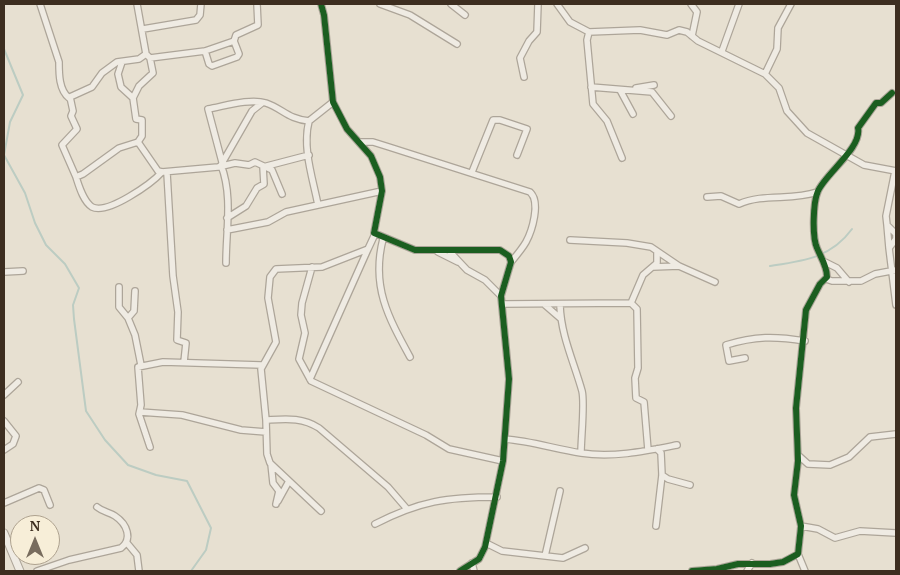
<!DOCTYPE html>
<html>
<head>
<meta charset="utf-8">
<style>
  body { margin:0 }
  #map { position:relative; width:900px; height:575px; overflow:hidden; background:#e7e0d1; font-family:"PT Serif",serif }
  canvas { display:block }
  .frame { position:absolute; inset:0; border:5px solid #3d2e20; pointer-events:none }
  .north { position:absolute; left:10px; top:515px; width:50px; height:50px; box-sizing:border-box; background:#f7eed8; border:1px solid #ada18e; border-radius:50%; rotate:0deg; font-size:14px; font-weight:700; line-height:20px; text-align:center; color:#3d2e20 }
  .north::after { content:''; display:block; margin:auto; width:18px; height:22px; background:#786c5e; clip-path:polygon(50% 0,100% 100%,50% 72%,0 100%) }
</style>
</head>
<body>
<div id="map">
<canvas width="900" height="575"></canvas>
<div class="frame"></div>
<div class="north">N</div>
</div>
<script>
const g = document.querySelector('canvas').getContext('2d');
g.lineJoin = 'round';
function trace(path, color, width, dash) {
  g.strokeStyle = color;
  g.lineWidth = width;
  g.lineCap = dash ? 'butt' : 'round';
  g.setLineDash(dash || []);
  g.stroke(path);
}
const stream = new Path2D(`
  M 4,49 L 23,95 L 10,122 L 4,155 L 25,193 L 35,223 L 46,245 L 65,264 L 79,288 L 73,305 L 74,319 L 86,411 L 105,440 L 128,465 L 156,475 L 187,481 L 211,528 L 206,550 L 191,571
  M 770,266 C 803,261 831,258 852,229`);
const minor = new Path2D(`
  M 40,4 L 59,62 C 59,74 59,90 69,98
  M 321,4 L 324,15 L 333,102 L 347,129 L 371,156 L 380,177 L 382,191 L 374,233 L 415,250 L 500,250 L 509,256 L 511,262 L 501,296 L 509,379 L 503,461 L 485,547 L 479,559 L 460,571
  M 380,4 L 410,15 L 457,44
  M 451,4 L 465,15
  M 557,4 L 570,22 L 589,32 L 640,30 L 667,35 L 679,30 L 687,32 L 698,41 L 765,74 L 779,88 L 787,111 L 807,133 L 864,165 L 896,171
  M 691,4 L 697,12 L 692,36
  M 143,29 L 196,20 L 200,15 L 201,4
  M 589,32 L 587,40 L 593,104 L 607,121 L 622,158
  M 205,51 L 209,64 L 212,66 L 237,57 L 239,54 L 234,41
  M 722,51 L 739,4
  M 150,58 L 205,51 L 234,41 L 236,35 L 258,25 L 257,4
  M 122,62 L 118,74 L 121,87 L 133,98 L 136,119 L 142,120 L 142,136 L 138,142 L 119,148 L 83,174 L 76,177 C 79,186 83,201 92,207 C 108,215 152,183 162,172
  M 765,74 L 777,49 L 778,28 L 791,4
  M 524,77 L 520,58 L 529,41 L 537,32 L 538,4
  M 591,87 L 652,92 L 671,116
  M 636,88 L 654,85
  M 620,90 L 633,114
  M 133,98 L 139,86 L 153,73 L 150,58 L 146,54 L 137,4
  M 309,121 C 302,148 313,179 318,205
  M 138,142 L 158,171 L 162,172 L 218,167 L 235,163 L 249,165 L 255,162 L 272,170 L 282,194
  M 359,142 L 373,142 L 389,147 L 530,192 C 541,202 532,231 526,242 C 522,249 516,256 511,262
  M 222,162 L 208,109 C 225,106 250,98 266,103 C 283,109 288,119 309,121 L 333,102
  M 263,167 L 309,155
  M 895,171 L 886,216 L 887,225 L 896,234 L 896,239 L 889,248 L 896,305
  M 472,172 L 493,120 L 500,120 L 527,129 L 517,155
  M 167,173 L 173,276 L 178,312 L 177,340 L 186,343 L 184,362
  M 76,177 L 62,145 L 77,129 L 71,116 L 73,111 L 70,97 L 92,87 L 102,73 L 117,62 L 139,59 L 146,54
  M 707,197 L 721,196 L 739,204 C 764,193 792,201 817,192
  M 227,218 L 246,206 L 257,188 L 264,184 L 263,167
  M 887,225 L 889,248
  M 227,230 L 268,222 L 286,212 L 382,191
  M 383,239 C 371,286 388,317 410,357
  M 570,240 L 627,243 L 651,247 L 679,266 L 715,282
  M 438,252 L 458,262
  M 450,252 L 467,270 L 485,280 L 501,296
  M 823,261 L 837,268 L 849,282
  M 226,263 C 226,230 233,196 221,165 L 252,111 L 262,103
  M 312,267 L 302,303 L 301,315 L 305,333 L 299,359 L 311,381 L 426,435 L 449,449 L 503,461
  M 653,267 L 679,266
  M 4,272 L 23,271
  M 826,279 L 832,281 L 861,281 L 875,274 L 896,270
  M 119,287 L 119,307 L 128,318 L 135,335 L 141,365
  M 631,303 L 637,309 L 638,368 L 635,378 L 636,398 L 644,402 L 648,450
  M 502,304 L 631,303 L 643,275 L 657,263 L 657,252
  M 545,305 L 560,318
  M 560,305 C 561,336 574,362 582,391 C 585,403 581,438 581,453
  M 128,318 L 134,311 L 135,291
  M 745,358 L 729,361 L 726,345 C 755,336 775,336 805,341
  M 310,379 L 368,249
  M 4,395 L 18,382
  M 140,412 L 182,415 L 241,430 L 266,432
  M 266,420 C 286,419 302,417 319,428 L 388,487 L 407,509
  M 4,421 L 16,436 L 13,444 L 4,450
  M 505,439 C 531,441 555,449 581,453 C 613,458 646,451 677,445
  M 150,447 L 139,414 L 141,405 L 138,367 L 163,362 L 261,365
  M 798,455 L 808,464 L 830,465 L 849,457 L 870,437 L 896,434
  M 271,464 L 273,483 L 279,491 L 276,504
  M 662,475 L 668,479 L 690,485
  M 278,501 L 289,481
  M 4,503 L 39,488 L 44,490 L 50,505
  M 321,511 L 270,463 L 267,454 L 266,420 L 261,369 L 276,342 L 268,298 L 270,277 L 276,269 L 322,267 L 368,249 L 375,234
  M 375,524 C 420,501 447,497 497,497
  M 656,526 L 662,475 L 661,453 L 657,449
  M 801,526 L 818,529 L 835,538 L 860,531 L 896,533
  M 127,543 L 137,555 L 139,571
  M 486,543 L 502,551 L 563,558 L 585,548
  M 798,554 L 805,571
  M 545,556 L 560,491
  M 472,563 L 474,571
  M 37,571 L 69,560 L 121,548 C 133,539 127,524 115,516 C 109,512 103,512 97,507
  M 692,571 L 717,569 L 738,564 L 770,564 L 783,562 L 798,554 L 801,526 L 794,495 L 798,461 L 796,408 L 806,310 L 820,284 L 827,277 C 827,266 821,258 817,248 C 812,237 813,202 818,191 C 826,173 862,148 858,128 L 876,103 L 881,103 L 892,93
  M 747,571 L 752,563`);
const tertiary = new Path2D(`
  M 4,533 L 20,571`);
const cycleway = new Path2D(`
  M 321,4 L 324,15 L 333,102 L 347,129 L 371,156 L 380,177 L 382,191 L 374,233 L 415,250 L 500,250 L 509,256 L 511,262 L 501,296 L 509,379 L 503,461 L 485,547 L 479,559 L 460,571
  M 692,571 L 717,569 L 738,564 L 770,564 L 783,562 L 798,554 L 801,526 L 794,495 L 798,461 L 796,408 L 806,310 L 820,284 L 827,277 C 827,266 821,258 817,248 C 812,237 813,202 818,191 C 826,173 862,148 858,128 L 876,103 L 881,103 L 892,93`);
trace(stream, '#bcccc2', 2);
trace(minor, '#ada599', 8);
trace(tertiary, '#ada599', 9);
trace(minor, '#efebe3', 5.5);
trace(tertiary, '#efebe3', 7);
trace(cycleway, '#1b5e20', 6);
</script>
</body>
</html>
